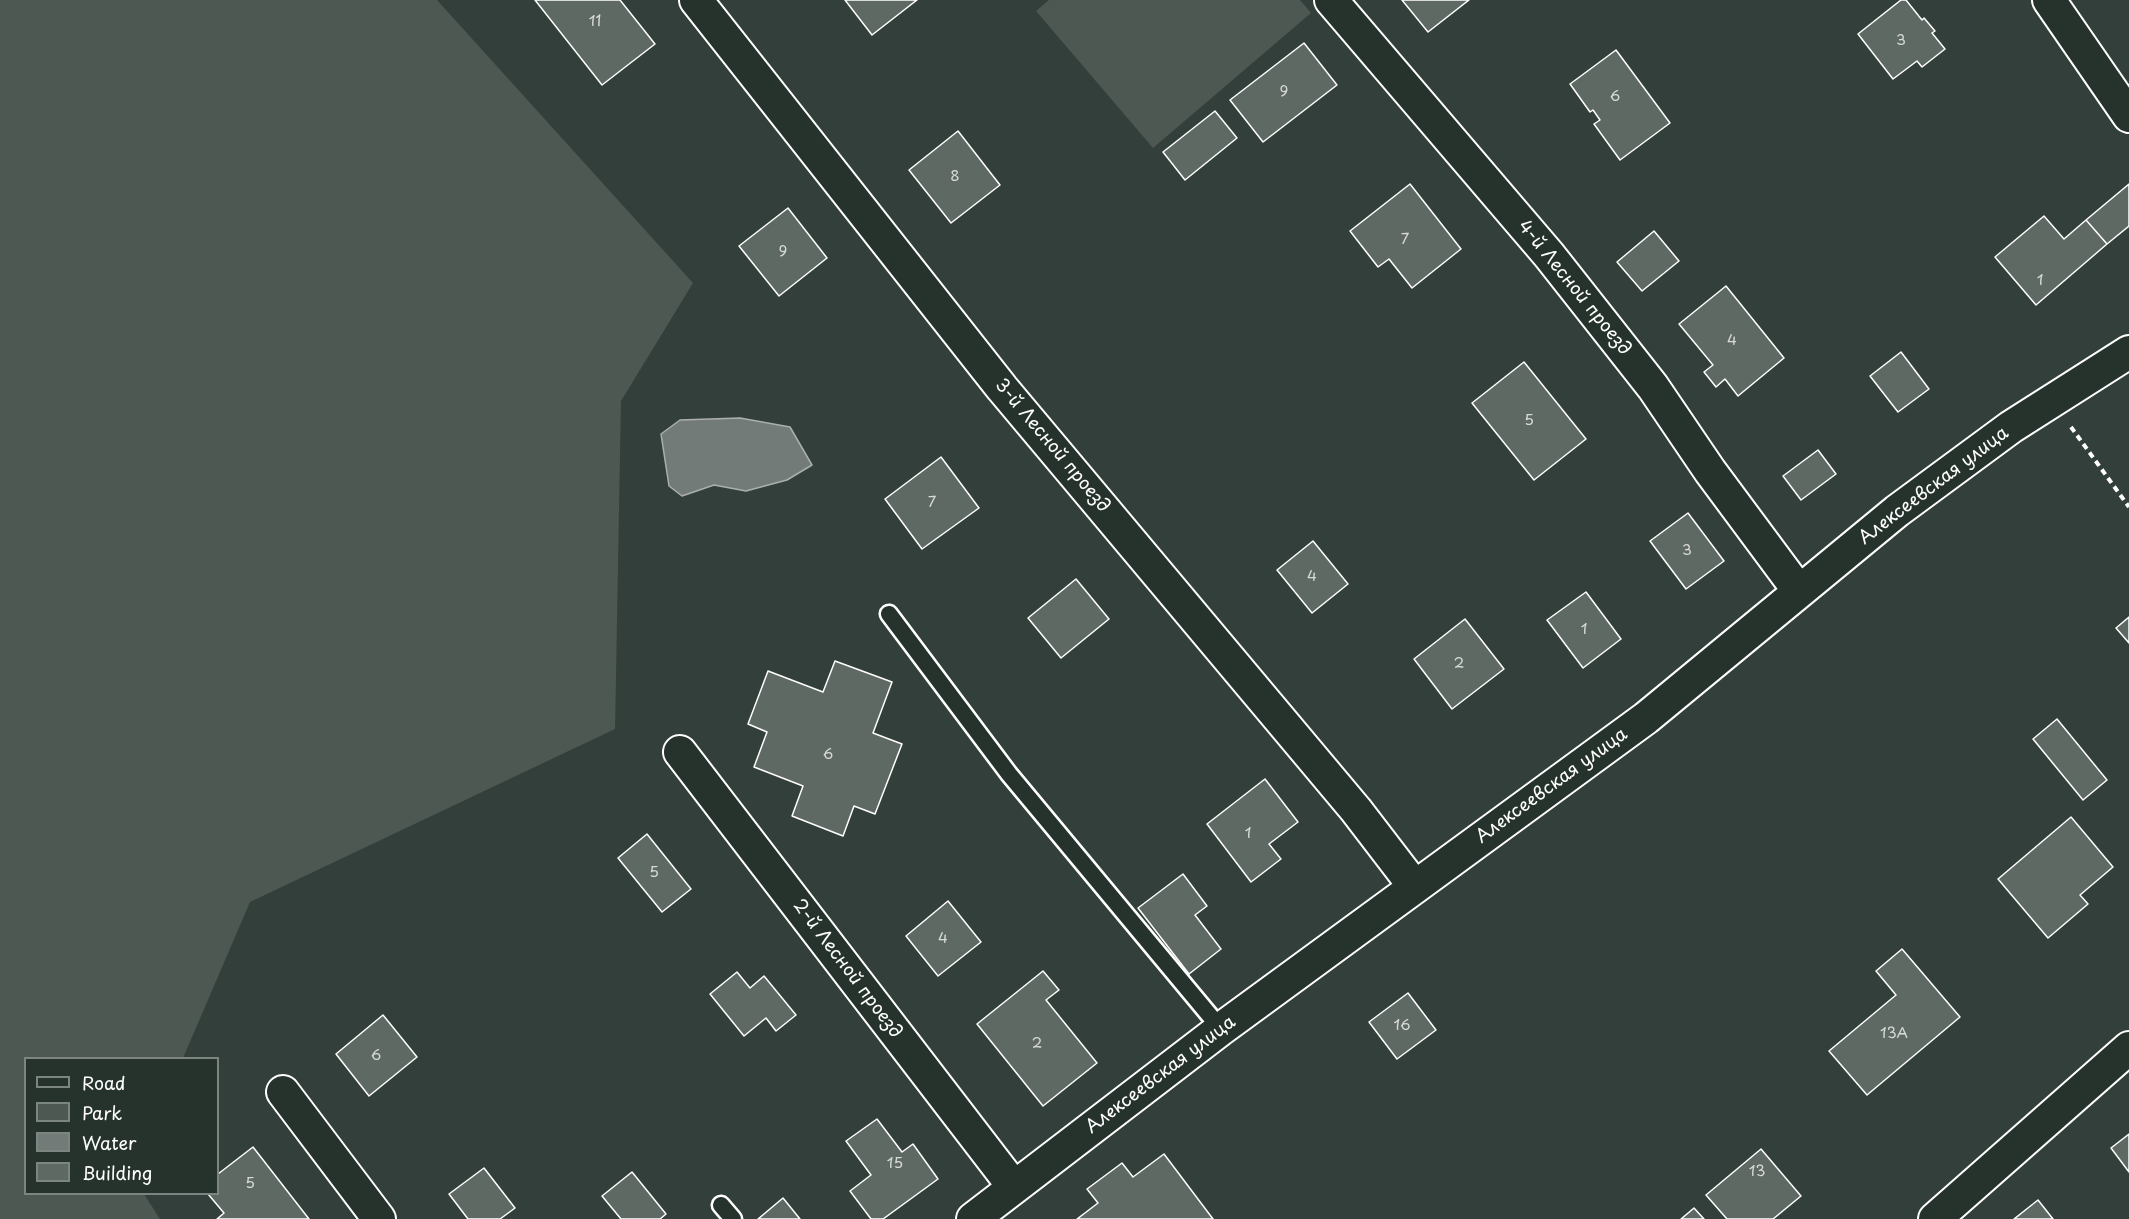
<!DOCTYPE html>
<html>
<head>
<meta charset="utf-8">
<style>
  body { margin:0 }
  #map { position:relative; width:2129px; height:1219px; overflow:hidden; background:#333f3a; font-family:"Playpen Sans",sans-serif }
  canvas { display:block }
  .legend { position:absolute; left:24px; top:1057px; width:195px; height:138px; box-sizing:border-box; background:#26332d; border:2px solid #7d8581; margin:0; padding:8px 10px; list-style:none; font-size:18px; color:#fff }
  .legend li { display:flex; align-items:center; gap:12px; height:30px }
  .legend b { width:30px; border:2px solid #7d8581 }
</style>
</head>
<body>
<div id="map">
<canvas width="2129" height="1219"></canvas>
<ul class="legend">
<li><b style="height:8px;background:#26332d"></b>Road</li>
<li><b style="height:16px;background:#4d5853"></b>Park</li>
<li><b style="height:16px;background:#737b78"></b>Water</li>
<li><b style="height:16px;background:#5f6964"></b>Building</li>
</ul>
</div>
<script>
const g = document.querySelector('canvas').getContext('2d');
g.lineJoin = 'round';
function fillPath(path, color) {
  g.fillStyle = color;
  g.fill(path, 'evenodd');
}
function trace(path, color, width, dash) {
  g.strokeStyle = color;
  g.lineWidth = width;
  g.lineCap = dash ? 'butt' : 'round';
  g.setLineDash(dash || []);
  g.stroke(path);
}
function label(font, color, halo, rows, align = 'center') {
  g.font = font + ' "Playpen Sans",sans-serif';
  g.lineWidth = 4.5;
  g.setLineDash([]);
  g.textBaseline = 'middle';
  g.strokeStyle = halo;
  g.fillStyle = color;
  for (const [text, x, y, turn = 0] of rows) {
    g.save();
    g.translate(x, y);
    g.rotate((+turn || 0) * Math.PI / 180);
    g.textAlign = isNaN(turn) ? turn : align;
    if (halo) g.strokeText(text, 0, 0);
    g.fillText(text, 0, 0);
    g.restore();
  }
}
const green = new Path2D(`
  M 0,0 L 437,0 L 693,283 L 621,401 L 615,729 L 250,902 L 183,1058 L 26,1058 L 26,1194 L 144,1194 L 160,1219 L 0,1219 Z
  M 1049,0 L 1300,0 L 1311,13 L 1153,148 L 1036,11 Z`);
const water = new Path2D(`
  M 740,418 L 790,427 L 812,465 L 787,480 L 746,491 L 714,485 L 682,496 L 669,486 L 661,434 L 680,420 Z`);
const building = new Path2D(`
  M 535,0 L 620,0 L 655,44 L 602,85 Z
  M 845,0 L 917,0 L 872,35 Z
  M 1402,0 L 1469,0 L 1428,32 Z
  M 1901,0 L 1906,0 L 1922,20 L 1924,18 L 1935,31 L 1932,33 L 1945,49 L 1922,67 L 1917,61 L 1893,79 L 1858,34 Z
  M 1304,43 L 1337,85 L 1263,142 L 1230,100 Z
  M 1616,50 L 1670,123 L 1620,160 L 1594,124 L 1600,120 L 1593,110 L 1590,112 L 1570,84 Z
  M 1215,111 L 1237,138 L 1185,180 L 1163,152 Z
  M 958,131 L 1000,185 L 951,223 L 909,170 Z
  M 1410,184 L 1461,249 L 1412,288 L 1389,259 L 1378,267 L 1350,231 Z
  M 2129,184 L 2129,226 L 2107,244 L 2086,220 Z
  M 788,208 L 827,258 L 779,296 L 739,246 Z
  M 2044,216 L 2064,239 L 2086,220 L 2107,244 L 2036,305 L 1995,257 Z
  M 1654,231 L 1679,261 L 1642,291 L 1617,262 Z
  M 1726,286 L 1784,358 L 1738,396 L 1725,379 L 1716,387 L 1704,372 L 1713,365 L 1679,324 Z
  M 1901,352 L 1929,389 L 1898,412 L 1870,376 Z
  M 1524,362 L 1586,439 L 1534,480 L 1472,403 Z
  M 1818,450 L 1836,474 L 1801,500 L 1783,476 Z
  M 941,457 L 979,508 L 922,549 L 885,499 Z
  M 1688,513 L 1724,561 L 1686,589 L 1650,541 Z
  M 1313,541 L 1348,584 L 1312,613 L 1277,570 Z
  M 1076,579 L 1109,619 L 1061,658 L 1028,618 Z
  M 1586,592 L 1621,639 L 1583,668 L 1547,620 Z
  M 2129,617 L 2129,643 L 2116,628 Z
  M 1465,619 L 1504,669 L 1452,709 L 1414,659 Z
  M 835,661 L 892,682 L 873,733 L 902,744 L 875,814 L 854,806 L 843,836 L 792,816 L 803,786 L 754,767 L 767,732 L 748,724 L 768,671 L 823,692 Z
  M 2057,719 L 2107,780 L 2083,800 L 2033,739 Z
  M 1265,779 L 1298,822 L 1269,844 L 1281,859 L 1251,882 L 1207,824 Z
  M 2071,817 L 2113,867 L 2080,895 L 2088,904 L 2048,938 L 1998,879 Z
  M 647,834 L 691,889 L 662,912 L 618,858 Z
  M 1183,874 L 1207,906 L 1195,915 L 1221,949 L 1189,974 L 1138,908 Z
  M 948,901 L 981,942 L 938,976 L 906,936 Z
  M 1902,949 L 1960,1017 L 1867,1095 L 1829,1051 L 1896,995 L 1876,971 Z
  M 1043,971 L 1059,990 L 1046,1000 L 1097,1063 L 1043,1106 L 977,1024 Z
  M 737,972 L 750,988 L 764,976 L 796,1015 L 776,1031 L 766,1018 L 744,1036 L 710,994 Z
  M 1408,993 L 1436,1030 L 1397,1059 L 1369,1022 Z
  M 383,1015 L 417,1057 L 369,1096 L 336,1054 Z
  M 877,1119 L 902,1152 L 913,1144 L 938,1179 L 883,1219 L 871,1219 L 850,1191 L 871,1175 L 846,1141 Z
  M 2129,1134 L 2129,1172 L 2111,1148 Z
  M 253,1147 L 309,1219 L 217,1219 L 224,1213 L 208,1194 L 218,1194 L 218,1174 Z
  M 1761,1149 L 1801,1196 L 1773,1219 L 1727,1219 L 1706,1195 Z
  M 1164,1154 L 1213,1219 L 1077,1219 L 1098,1203 L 1087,1189 L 1122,1163 L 1133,1177 Z
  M 484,1168 L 515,1208 L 500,1219 L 468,1219 L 449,1194 Z
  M 632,1172 L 666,1214 L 660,1219 L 621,1219 L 602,1196 Z
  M 783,1198 L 800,1219 L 758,1219 Z
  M 2038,1200 L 2053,1219 L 2014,1219 Z
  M 1694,1208 L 1704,1219 L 1681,1219 Z`);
const path = new Path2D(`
  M 2071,427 L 2129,507`);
const service = new Path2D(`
  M 889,614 L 1009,774 L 1221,1029
  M 721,1205 L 733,1219`);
const minor = new Path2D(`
  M 696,0 L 1002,388 L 1356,810 L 1415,887
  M 1331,0 L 1549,255 L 1653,387 L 1710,471 L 1799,591
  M 2049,0 L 2129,116
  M 680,752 L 1014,1187
  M 283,1092 L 379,1219
  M 973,1219 L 1221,1029 L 1646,718 L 1897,511 L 2011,427 L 2129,352
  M 1935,1219 L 2129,1048`);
const numberNames = [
  ["11",595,22],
  ["3",1901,41],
  ["9",1284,92],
  ["6",1615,97],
  ["8",955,177],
  ["7",1405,240],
  ["9",783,252],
  ["1",2040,281],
  ["4",1732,341],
  ["5",1529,421],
  ["7",932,503],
  ["3",1687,551],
  ["4",1312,577],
  ["1",1584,630],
  ["2",1459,664],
  ["6",828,755],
  ["1",1248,834],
  ["5",654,873],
  ["4",943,939],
  ["16",1402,1026],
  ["13А",1894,1034],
  ["2",1037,1044],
  ["6",376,1056],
  ["15",895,1164],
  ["13",1757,1172],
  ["5",250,1184]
];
const streetNames = [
  ["4-й Лесной проезд",1574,288,51],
  ["3-й Лесной проезд",1052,446,50],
  ["Алексеевская улица",1934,486,-37],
  ["Алексеевская улица",1552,786,-36],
  ["2-й Лесной проезд",847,969,53],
  ["Алексеевская улица",1161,1075,-37]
];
fillPath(green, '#4d5853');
fillPath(water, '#737b78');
trace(water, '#abb0ae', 1.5);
fillPath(building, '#5f6964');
trace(building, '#fff', 1.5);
trace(service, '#fff', 21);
trace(minor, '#fff', 36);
trace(path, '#fff', 4, [6, 4.5]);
trace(service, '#26332d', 16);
trace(minor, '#26332d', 32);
label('15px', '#d7dad8', null, numberNames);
label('18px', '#fff', '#26332d', streetNames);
</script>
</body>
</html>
